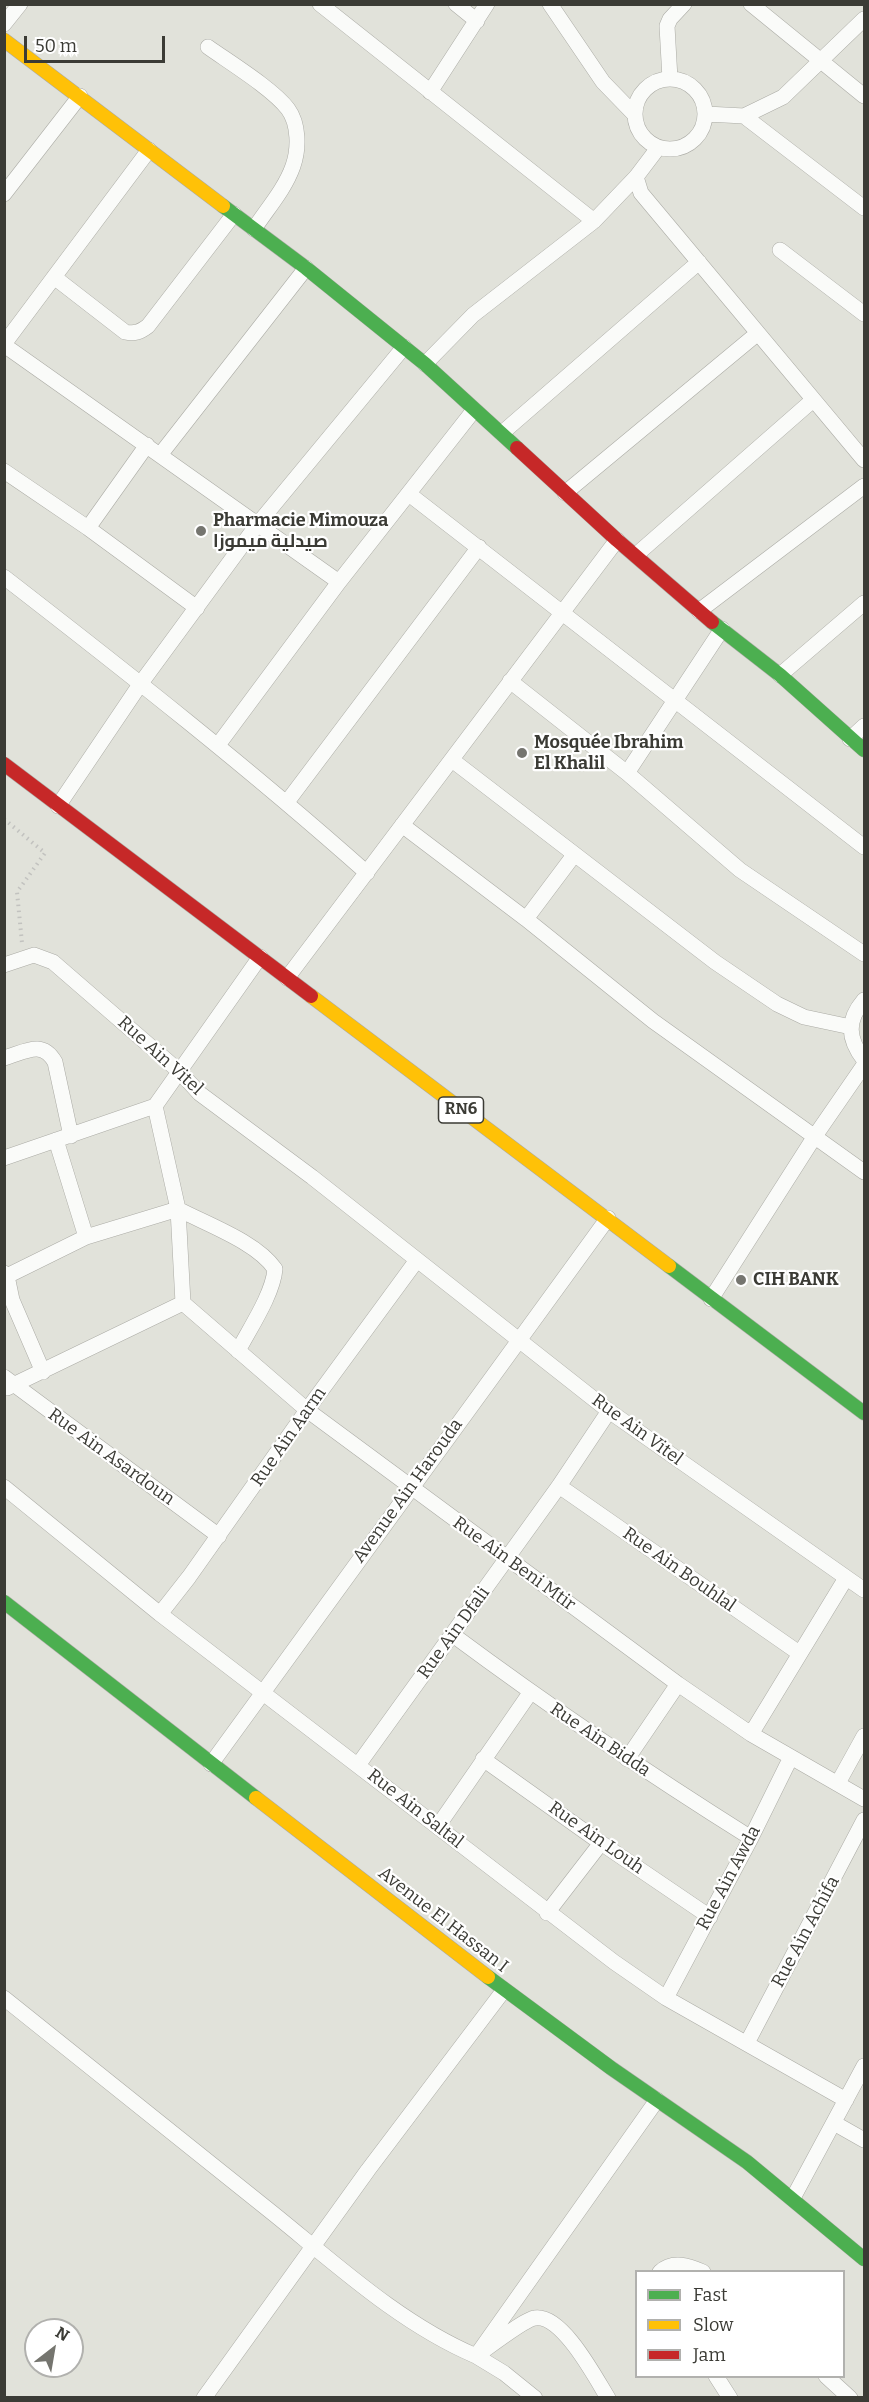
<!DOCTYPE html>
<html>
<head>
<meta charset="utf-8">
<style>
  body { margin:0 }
  #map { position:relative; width:869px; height:2402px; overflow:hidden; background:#e1e2da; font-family:Bitter,serif }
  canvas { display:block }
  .frame { position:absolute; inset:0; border:6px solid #3b3b35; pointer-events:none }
  .legend { position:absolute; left:635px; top:2270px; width:210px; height:108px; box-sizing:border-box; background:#fff; border:2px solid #b1b1ae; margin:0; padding:8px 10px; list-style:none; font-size:18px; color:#3b3b35 }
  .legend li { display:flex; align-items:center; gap:12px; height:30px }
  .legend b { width:30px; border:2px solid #b1b1ae }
  .north { position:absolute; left:24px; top:2318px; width:60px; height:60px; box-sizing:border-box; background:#fff; border:2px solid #b1b1ae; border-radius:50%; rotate:31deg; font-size:16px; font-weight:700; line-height:24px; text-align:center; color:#3b3b35 }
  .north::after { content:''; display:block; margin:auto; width:21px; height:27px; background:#75756f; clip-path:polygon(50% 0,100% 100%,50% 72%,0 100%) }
  .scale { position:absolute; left:24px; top:36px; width:141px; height:27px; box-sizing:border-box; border:3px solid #3b3b35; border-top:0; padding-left:8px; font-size:18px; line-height:21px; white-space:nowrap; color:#3b3b35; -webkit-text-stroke:4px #fff; paint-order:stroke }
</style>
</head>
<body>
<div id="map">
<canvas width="869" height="2402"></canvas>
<div class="frame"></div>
<ul class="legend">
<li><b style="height:8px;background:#4caf50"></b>Fast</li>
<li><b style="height:8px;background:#ffc107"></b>Slow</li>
<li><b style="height:8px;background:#c62828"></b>Jam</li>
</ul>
<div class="north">N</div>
<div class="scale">50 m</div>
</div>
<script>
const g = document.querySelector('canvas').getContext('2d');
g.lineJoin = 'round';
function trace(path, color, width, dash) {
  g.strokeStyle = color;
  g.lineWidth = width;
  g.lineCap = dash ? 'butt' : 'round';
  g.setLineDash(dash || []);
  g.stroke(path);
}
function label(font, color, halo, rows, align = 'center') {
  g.font = font + ' Bitter,Cairo,serif';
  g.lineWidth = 4.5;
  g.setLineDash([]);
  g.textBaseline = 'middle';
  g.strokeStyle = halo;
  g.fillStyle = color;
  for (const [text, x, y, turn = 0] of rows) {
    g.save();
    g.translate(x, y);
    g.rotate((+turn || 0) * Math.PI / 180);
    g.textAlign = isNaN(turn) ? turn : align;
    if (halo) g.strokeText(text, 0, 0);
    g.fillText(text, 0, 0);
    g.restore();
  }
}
const path = new Path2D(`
  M 4,819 L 45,853 L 17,892 L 22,943`);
const street = new Path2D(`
  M 320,4 L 594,221
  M 456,4 L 477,21
  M 550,4 L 603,82 L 634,114
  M 751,4 L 864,96
  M 4,24 L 20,4
  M 208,47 C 229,62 273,89 288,109 C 299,124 299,149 293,166 C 285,189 267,209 254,229
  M635 114a35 35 0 1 1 70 0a35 35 0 1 1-70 0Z
  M 670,79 L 667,26 L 670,19 L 684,4
  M 430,92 L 487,4
  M 706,114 L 744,116 L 783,97 L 864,19
  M 744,116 L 864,208
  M 636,177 L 641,193 L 864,460
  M 4,194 L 80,96
  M 780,250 L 864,314
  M 54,277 L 125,332 C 135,334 140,332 148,326 L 234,214
  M 4,344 L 149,150
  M 4,345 L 339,582 L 218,745
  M 425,364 L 473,315 L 594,221 L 636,177 L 658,148
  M 502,433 L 699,262
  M 160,455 L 306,268
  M 4,471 L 88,528 L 197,608
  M 565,493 L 758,333
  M 409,494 L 864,847
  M 88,528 L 147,445
  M 636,555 L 813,400
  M 4,577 C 128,673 250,769 367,873
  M 339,582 L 474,410
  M 699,611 L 864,486
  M 780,675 L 864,603
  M 510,681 L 627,773 L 740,870 L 864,954
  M 850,739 L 864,726
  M 452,760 L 715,962 L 777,1004 L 804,1017 L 851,1027
  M 627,773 L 722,629
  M 287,802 L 479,547
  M 58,806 L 141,683 L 257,525 L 404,347
  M 402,825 L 526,919 L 653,1021 L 864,1172
  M 526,919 L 574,855
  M 4,965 L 34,955 L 53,962 L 180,1072 L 199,1093 L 312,1177 L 609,1411 L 864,1590
  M 287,978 L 617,540
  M 864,1000 C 846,1021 848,1039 864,1060
  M 4,1058 C 25,1052 42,1039 55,1062 L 71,1136
  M 155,1106 L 178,1209 L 183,1303
  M 56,1140 L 86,1237
  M 4,1158 L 155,1106 L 260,957
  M 4,1273 L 7,1276 L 12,1300 L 43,1372
  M 7,1276 L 86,1237 L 178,1209 C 206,1224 257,1242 275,1269 C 273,1294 250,1328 238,1351
  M 711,1299 L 815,1136 L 864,1065
  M 183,1303 L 307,1410 L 678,1684 L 751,1734 L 864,1799
  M 4,1377 L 219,1536
  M 7,1388 L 183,1303
  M 559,1486 L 799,1653
  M 4,1487 L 160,1614 L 614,1962 L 666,1998 L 846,2100
  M 160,1614 L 189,1577 L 307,1410 L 417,1260
  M 453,1635 C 550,1707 649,1774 751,1838
  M 751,1734 L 846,1578
  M 483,1759 L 601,1843 L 710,1917
  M 627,1759 L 678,1684
  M 211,1764 L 608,1218
  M 358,1765 L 559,1486 L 609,1411
  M 838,1783 L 864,1736
  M 438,1826 L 530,1693
  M 547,1913 L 601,1843
  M 4,1998 C 95,2070 185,2143 275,2215 C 338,2266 401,2324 476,2356 C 486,2349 525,2319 535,2318 C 562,2314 595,2377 608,2398
  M 666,1998 L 751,1838 L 791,1757
  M 747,2043 L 864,1820
  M 834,2123 L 864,2140
  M 793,2198 L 864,2066
  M 660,2272 C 673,2260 689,2266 703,2272
  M 716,2376 L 730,2398
  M 826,2376 L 850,2398
  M 204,2398 L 368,2170 L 504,1990
  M 535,2398 L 504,2373 L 476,2356 L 657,2100`);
const fast = new Path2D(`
  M 223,206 L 306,268 L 425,364 L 517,448
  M 712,622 L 780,675 L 864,750
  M 669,1266 L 864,1413
  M 4,1602 L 256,1798
  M 488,1977 L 611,2068 L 747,2162 L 864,2259`);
const slow = new Path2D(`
  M 4,40 L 223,206
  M 311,996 L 669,1266
  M 256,1798 L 488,1977`);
const jam = new Path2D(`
  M 517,448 L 617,540 L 712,622
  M 4,764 L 311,996`);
const markers = [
  [201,531,6,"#75756f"],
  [522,753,6,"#75756f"],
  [741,1280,6,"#75756f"]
];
const shields = [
  [461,1110,45]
];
const shieldNames = [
  ["RN6",461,1110]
];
const poiNames = [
  ["Pharmacie Mimouza",213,521],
  ["صيدلية ميموزا",213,542],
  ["Mosquée Ibrahim",534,743],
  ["El Khalil",534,764],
  ["CIH BANK",753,1280]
];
const streetNames = [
  ["Rue Ain Vitel",160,1056,42],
  ["Rue Ain Vitel",637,1430,36],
  ["Rue Ain Aarm",289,1437,-55],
  ["Rue Ain Asardoun",111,1457,36],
  ["Avenue Ain Harouda",408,1491,-54],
  ["Rue Ain Beni Mtir",514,1564,36],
  ["Rue Ain Bouhlal",679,1570,35],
  ["Rue Ain Dfali",454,1633,-54],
  ["Rue Ain Bidda",600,1740,34],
  ["Rue Ain Saltal",415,1809,38],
  ["Rue Ain Louh",596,1838,35],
  ["Rue Ain Awda",729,1878,-62],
  ["Avenue El Hassan I",443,1920,38],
  ["Rue Ain Achifa",806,1932,-62]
];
trace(street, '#ababa5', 16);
trace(fast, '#ababa5', 15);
trace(slow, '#ababa5', 15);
trace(jam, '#ababa5', 15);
trace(path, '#c2c2bf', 4, [1.5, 4.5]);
trace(street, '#fafbf9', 15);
trace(fast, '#4caf50', 14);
trace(slow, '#ffc107', 14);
trace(jam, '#c62828', 14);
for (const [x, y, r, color] of markers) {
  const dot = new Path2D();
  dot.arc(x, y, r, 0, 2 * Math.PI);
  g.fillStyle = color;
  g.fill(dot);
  trace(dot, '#fff', 2);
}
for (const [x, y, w] of shields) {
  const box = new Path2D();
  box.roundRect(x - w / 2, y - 13, w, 26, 4.5);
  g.fillStyle = '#fff';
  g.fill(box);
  trace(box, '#3b3b35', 1.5);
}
label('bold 16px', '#3b3b35', null, shieldNames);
label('bold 18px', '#3b3b35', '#fff', poiNames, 'left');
label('18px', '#3b3b35', '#fff', streetNames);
</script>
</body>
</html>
